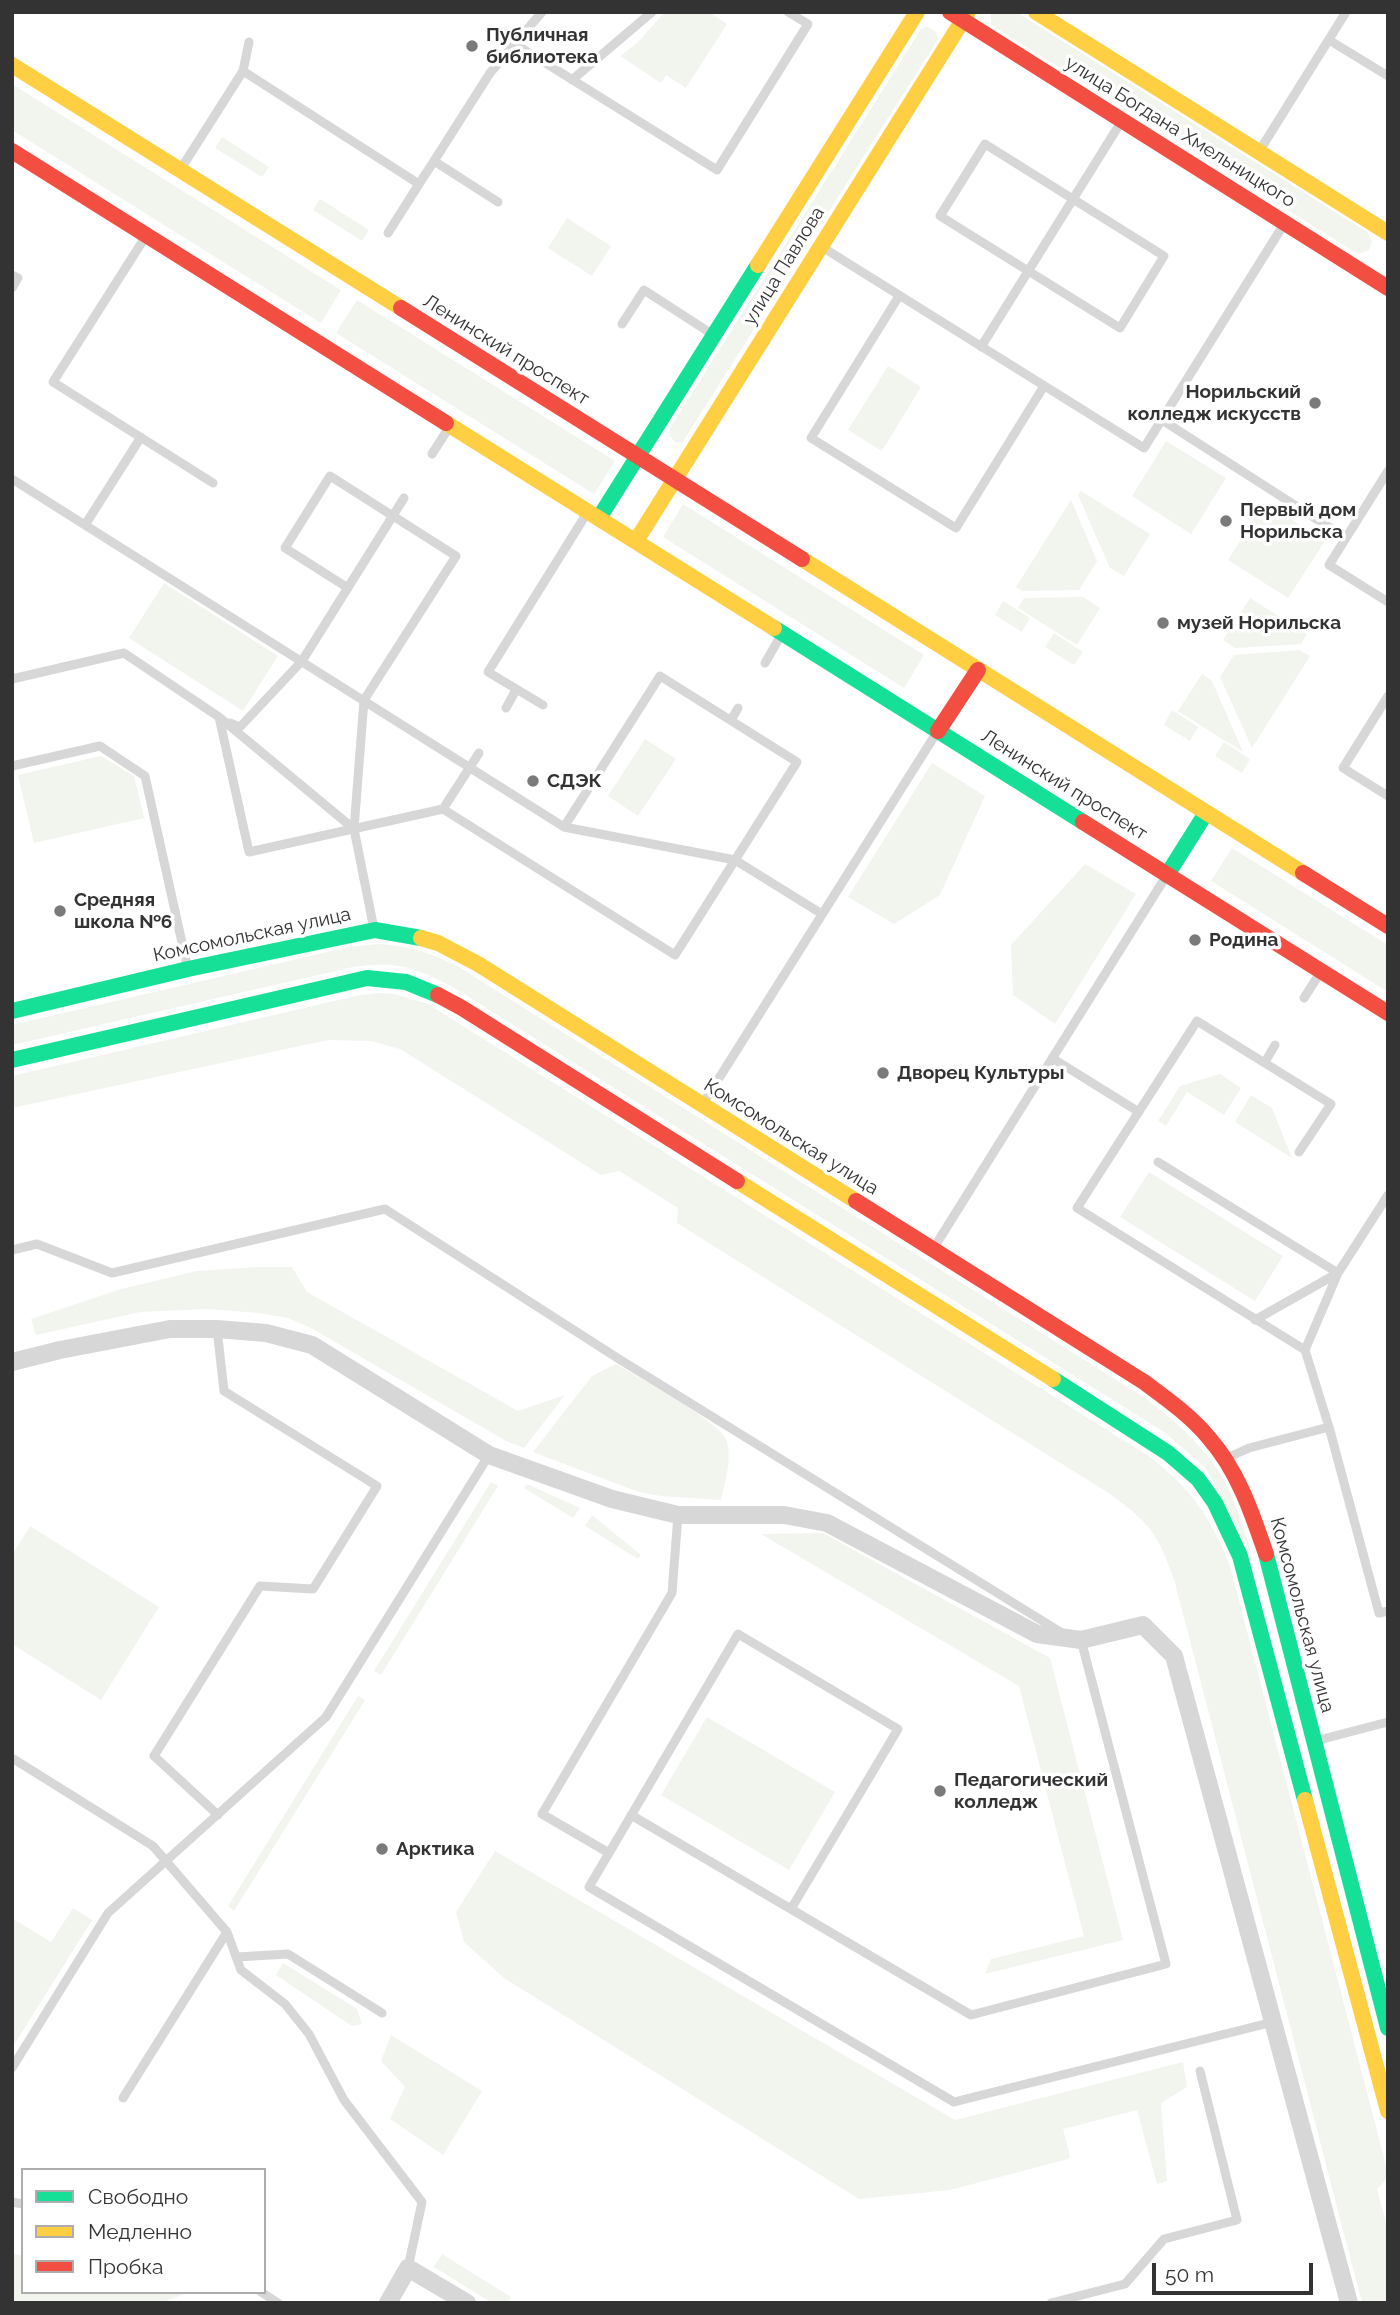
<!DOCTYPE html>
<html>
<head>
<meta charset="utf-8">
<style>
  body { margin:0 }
  #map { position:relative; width:1400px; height:2315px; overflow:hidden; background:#fff; font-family:Raleway,sans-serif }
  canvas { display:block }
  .frame { position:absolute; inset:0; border:14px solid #333; pointer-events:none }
  .legend { position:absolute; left:21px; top:2168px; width:245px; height:126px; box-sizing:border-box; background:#fff; border:2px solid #adadad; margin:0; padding:9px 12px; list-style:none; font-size:21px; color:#333 }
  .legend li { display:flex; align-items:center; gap:14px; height:35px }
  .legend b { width:35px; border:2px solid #adadad }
  .scale { position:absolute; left:1152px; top:2263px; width:161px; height:32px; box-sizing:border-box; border:4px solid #333; border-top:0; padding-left:9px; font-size:21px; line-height:24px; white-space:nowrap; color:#333; -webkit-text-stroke:5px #fff; paint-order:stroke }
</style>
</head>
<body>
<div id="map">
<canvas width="1400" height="2315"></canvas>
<div class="frame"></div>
<ul class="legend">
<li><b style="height:9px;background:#16e098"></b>Свободно</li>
<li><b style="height:9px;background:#ffcf43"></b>Медленно</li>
<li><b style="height:9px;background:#f24e42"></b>Пробка</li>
</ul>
<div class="scale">50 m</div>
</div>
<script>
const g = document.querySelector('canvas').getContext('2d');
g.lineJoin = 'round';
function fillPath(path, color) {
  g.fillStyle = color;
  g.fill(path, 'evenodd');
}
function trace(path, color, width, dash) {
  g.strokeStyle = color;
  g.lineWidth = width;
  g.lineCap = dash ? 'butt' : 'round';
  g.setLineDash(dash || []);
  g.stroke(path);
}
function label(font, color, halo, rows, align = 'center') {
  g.font = font + ' Raleway,sans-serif';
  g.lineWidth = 7;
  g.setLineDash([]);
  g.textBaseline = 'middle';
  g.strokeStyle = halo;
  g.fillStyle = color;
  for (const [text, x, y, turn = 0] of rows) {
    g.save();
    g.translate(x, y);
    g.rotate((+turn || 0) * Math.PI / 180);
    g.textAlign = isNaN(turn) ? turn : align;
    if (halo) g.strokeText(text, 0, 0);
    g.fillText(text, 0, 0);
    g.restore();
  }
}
const green = new Path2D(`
  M 665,12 L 709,12 L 727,24 L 686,88 L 666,75 L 661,83 L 620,56 L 637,43 Z
  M 991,12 L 1016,12 L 1367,232 L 1372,241 L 1369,250 L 1358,254 L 991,25 Z
  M 928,27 L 935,31 L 938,39 L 682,443 L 675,442 L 670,436 L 670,428 L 921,29 Z
  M 12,84 L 341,290 L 321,323 L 12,130 Z
  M 222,137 L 269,167 L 262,177 L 215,148 Z
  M 320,199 L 369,230 L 362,241 L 313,210 Z
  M 567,218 L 611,246 L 592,276 L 548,248 Z
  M 357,300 L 615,461 L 594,494 L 336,333 Z
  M 888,366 L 921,387 L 882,451 L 848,430 Z
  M 1166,441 L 1226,478 L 1191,534 L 1132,496 Z
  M 1081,491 L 1150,534 L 1124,576 L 1110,568 L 1078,495 Z
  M 1071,500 L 1097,561 L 1079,590 L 1022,591 L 1016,587 Z
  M 1265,502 L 1325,541 L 1288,598 L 1228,560 Z
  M 683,504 L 924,655 L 904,688 L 663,537 Z
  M 164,583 L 278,656 L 243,711 L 129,638 Z
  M 1083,597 L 1100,608 L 1077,645 L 1018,608 L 1024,598 Z
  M 1250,598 L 1307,634 L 1301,644 L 1235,648 L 1223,640 Z
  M 1003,601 L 1030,618 L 1022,632 L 995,615 Z
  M 1054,633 L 1083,652 L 1074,665 L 1045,647 Z
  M 1299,650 L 1310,656 L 1252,748 L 1220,677 L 1234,655 Z
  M 1202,674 L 1212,681 L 1243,752 L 1178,711 Z
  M 1172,710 L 1198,727 L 1190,741 L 1164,725 Z
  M 645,739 L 676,759 L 638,816 L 608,796 Z
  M 1224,742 L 1250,759 L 1242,773 L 1215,756 Z
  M 101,756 L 134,776 L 144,818 L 34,843 L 18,775 Z
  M 932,763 L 985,796 L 940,895 L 894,924 L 848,897 Z
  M 1232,848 L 1388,945 L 1388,992 L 1211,881 Z
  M 1085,864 L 1136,894 L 1055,1024 L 1013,995 L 1011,945 Z
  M 378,944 C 411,946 432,953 462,969 L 1145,1398 C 1172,1419 1201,1443 1219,1472 C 1235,1497 1243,1527 1252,1555 L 1205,1467 L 1164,1432 L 453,987 C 414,967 397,961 353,967 L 12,1045 L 12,1025 L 349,947 Z
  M 381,993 L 395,994 L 428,1004 L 1150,1457 C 1191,1489 1211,1517 1230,1566 L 1388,2173 L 1388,2177 L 1377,2189 L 1388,2230 L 1388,2303 L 1362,2303 L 1175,1583 C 1159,1535 1151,1524 1110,1494 L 677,1223 L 678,1208 L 619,1171 L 601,1175 L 400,1049 L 371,1041 L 328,1040 L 12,1108 L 12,1076 L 360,995 Z
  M 1220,1074 L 1241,1088 L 1224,1115 L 1187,1092 L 1166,1126 L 1158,1121 L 1180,1086 Z
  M 1251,1095 L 1272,1108 L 1292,1158 L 1235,1122 Z
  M 1149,1172 L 1283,1256 L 1255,1301 L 1120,1217 Z
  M 257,1267 L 292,1267 L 307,1292 L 518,1411 L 565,1395 L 524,1448 L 506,1441 L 311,1328 L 288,1318 L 259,1313 L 207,1309 L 140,1312 L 36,1335 L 31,1319 L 121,1289 L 197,1271 Z
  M 616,1364 C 637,1377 721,1422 727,1441 C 732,1461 725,1481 721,1500 L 661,1496 L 639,1492 L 533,1452 L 592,1376 Z
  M 491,1482 L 498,1486 L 381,1675 L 374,1671 Z
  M 527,1484 L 580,1508 L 573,1518 L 524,1488 Z
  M 592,1515 L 641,1555 L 638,1559 L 585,1526 Z
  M 30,1526 L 159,1607 L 101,1700 L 12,1644 L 12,1555 Z
  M 823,1533 L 1050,1658 L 1123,1940 L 985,1974 L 991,1959 L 1084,1936 L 1019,1686 L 761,1534 Z
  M 358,1696 L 365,1700 L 234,1911 L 228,1906 Z
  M 707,1717 L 835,1792 L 789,1870 L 661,1795 Z
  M 495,1851 L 955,2120 L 1183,2062 L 1187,2087 L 1161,2103 L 1167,2181 L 1157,2184 L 1137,2110 L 1063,2129 L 1070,2156 L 1068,2159 L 950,2190 L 859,2199 L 504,1978 L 464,1942 L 456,1912 Z
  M 73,1908 L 92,1920 L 12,2048 L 12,1918 L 51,1942 Z
  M 283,1963 L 357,2009 L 362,2024 L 352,2026 L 276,1975 Z
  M 391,2035 L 482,2091 L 443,2155 L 390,2119 L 405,2087 L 381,2061 Z
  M 12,2253 L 23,2256 L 23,2292 L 189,2292 L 161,2303 L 12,2303 Z
  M 442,2254 L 511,2297 L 508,2303 L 492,2303 L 434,2267 Z`);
const lane = new Path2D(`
  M 1329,40 L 1388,76
  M 515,44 L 717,170 L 808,24 L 788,12
  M 243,71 L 249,42
  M 572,80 L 652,12
  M 985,144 L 1164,256 L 1120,328 L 940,216 Z
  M 1260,150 L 1346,12
  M 434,161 L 490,73 L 542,12
  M 182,167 L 243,71 L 419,184 L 434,161 L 498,202
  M 388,233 L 419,184
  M 144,239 L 53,382 L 213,483
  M 822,247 L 1144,448 L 1284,224
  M 12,275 L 18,278 L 12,288
  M 899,296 L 811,438 L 956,528 L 1044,386
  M 622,324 L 644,290 L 712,334
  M 981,347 L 1121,122
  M 1162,420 L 1346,538
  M 432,454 L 448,429
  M 1388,471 L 1329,565 L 1388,602
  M 12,479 L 564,827 L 735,860 L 822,914
  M 85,525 L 141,437
  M 348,588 L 285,548 L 330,476 L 456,556 L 364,700 L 354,829 L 374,929
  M 765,663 L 780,637
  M 12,679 L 124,653 L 219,717 L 354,829
  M 1388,696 L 1343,768 L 1388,796
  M 543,705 L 488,672 L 587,513
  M 506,708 L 516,690
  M 219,717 L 249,852 L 443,809 L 675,955 L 797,762 L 660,676 L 564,827
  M 731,720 L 738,708
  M 230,723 L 240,727 L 302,661 L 404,498
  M 12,766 L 100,746 L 145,776 L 187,965
  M 443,809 L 479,753
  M 1304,998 L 1320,973
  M 1052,1058 L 1139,1112
  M 1265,1062 L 1275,1045
  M 704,1102 L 937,732
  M 1299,1152 L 1331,1104 L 1197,1021 L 1077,1208 L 1305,1350
  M 1158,1162 L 1338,1273
  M 1388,1195 L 1338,1273 L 1305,1350 L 1329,1427 L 1379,1613 L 1388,1611
  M 935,1246 L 1165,878
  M 12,1250 L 37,1244 L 112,1273 L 385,1209 L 619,1359 L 1062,1633
  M 1255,1320 L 1338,1273
  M 217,1329 L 224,1391 L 377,1486 L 313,1589 L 260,1586 L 154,1756 L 218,1815
  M 1227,1458 L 1249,1448 L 1329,1427
  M 1319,1740 L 1388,1722
  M 12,1758 L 153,1846 L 227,1932 L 241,1970 L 285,2004 L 309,2034 L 344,2100 L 422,2202 L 408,2268
  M 631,1815 L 971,2015 L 1166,1964 L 1081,1640
  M 609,1853 L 542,1814 L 672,1593 L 678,1515
  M 791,1909 L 898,1729 L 738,1634 L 589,1887 L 954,2102 L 1273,2022
  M 236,1957 L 288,1954 L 382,2013
  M 12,2068 L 108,1913 L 326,1717 L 489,1455
  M 123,2098 L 227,1932
  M 12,2202 L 23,2204
  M 261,2292 L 278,2303
  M 1051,2303 L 1125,2284 L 1164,2239 L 1237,2220 L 1200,2071`);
const street = new Path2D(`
  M 12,1362 L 60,1350 L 170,1329 L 217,1329 L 266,1333 L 312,1345 L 489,1455 L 612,1499 L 678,1515 L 784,1515 L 827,1523 L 1037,1634 L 1081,1640 L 1143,1625 L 1174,1656 L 1349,2303
  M 388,2303 L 408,2268 L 467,2303`);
const fast = new Path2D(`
  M 599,518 L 758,265
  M 774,628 L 1083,822
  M 1167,875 L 1206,813
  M 12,1011 L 188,969 L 375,930 L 421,938
  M 12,1060 L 367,978 L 406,982 L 438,995
  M 1053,1379 L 1168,1453 L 1198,1479 L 1215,1503 L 1240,1556 L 1305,1800
  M 1266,1554 L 1388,2028`);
const slow = new Path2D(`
  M 1036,12 L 1388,233
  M 12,65 L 401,308
  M 758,265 L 917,12
  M 446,423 L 774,628
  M 636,541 L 968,12
  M 802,559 L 1303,873
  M 421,938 L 438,943 L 478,964 L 856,1201
  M 737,1181 L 1053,1379
  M 1305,1800 L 1388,2111`);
const jam = new Path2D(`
  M 950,12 L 1388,288
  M 12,151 L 446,423
  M 401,308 L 802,559
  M 938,731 L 978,670
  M 1083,822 L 1388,1013
  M 1303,873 L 1388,926
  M 438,995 L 462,1008 L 737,1181
  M 856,1201 L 1144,1382 C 1167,1399 1191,1416 1209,1438 C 1238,1471 1252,1513 1266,1554`);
const markers = [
  [472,46,7,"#7a7a7a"],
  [1315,403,7,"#7a7a7a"],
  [1226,521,7,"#7a7a7a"],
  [1163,623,7,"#7a7a7a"],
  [533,781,7,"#7a7a7a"],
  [60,911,7,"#7a7a7a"],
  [1195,940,7,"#7a7a7a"],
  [883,1073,7,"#7a7a7a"],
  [940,1791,7,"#7a7a7a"],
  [382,1849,7,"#7a7a7a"]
];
const poiNames = [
  ["Публичная",486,35],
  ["библиотека",486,57],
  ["Норильский",1301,392,"right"],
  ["колледж искусств",1301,414,"right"],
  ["Первый дом",1240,510],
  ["Норильска",1240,532],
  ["музей Норильска",1177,623],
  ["СДЭК",547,781],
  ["Средняя",74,900],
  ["школа №6",74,922],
  ["Родина",1209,940],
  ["Дворец Культуры",897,1073],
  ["Педагогический",954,1780],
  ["колледж",954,1802],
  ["Арктика",396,1849]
];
const streetNames = [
  ["улица Богдана Хмельницкого",1180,132,32],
  ["улица Павлова",784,266,-58],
  ["Ленинский проспект",506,350,32],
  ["Ленинский проспект",1064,785,32],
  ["Комсомольская улица",252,935,-12],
  ["Комсомольская улица",791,1137,32],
  ["Комсомольская улица",1302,1615,75]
];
fillPath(green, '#f1f5ed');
trace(lane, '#d7d7d7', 9);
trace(street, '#d7d7d7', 18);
trace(fast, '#16e098', 16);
trace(slow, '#ffcf43', 16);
trace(jam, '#f24e42', 16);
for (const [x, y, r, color] of markers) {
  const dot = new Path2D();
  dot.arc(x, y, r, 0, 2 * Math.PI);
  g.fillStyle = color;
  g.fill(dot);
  trace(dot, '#fff', 2.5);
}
label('bold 19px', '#333', '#fff', poiNames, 'left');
label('19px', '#333', '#fff', streetNames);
</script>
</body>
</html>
